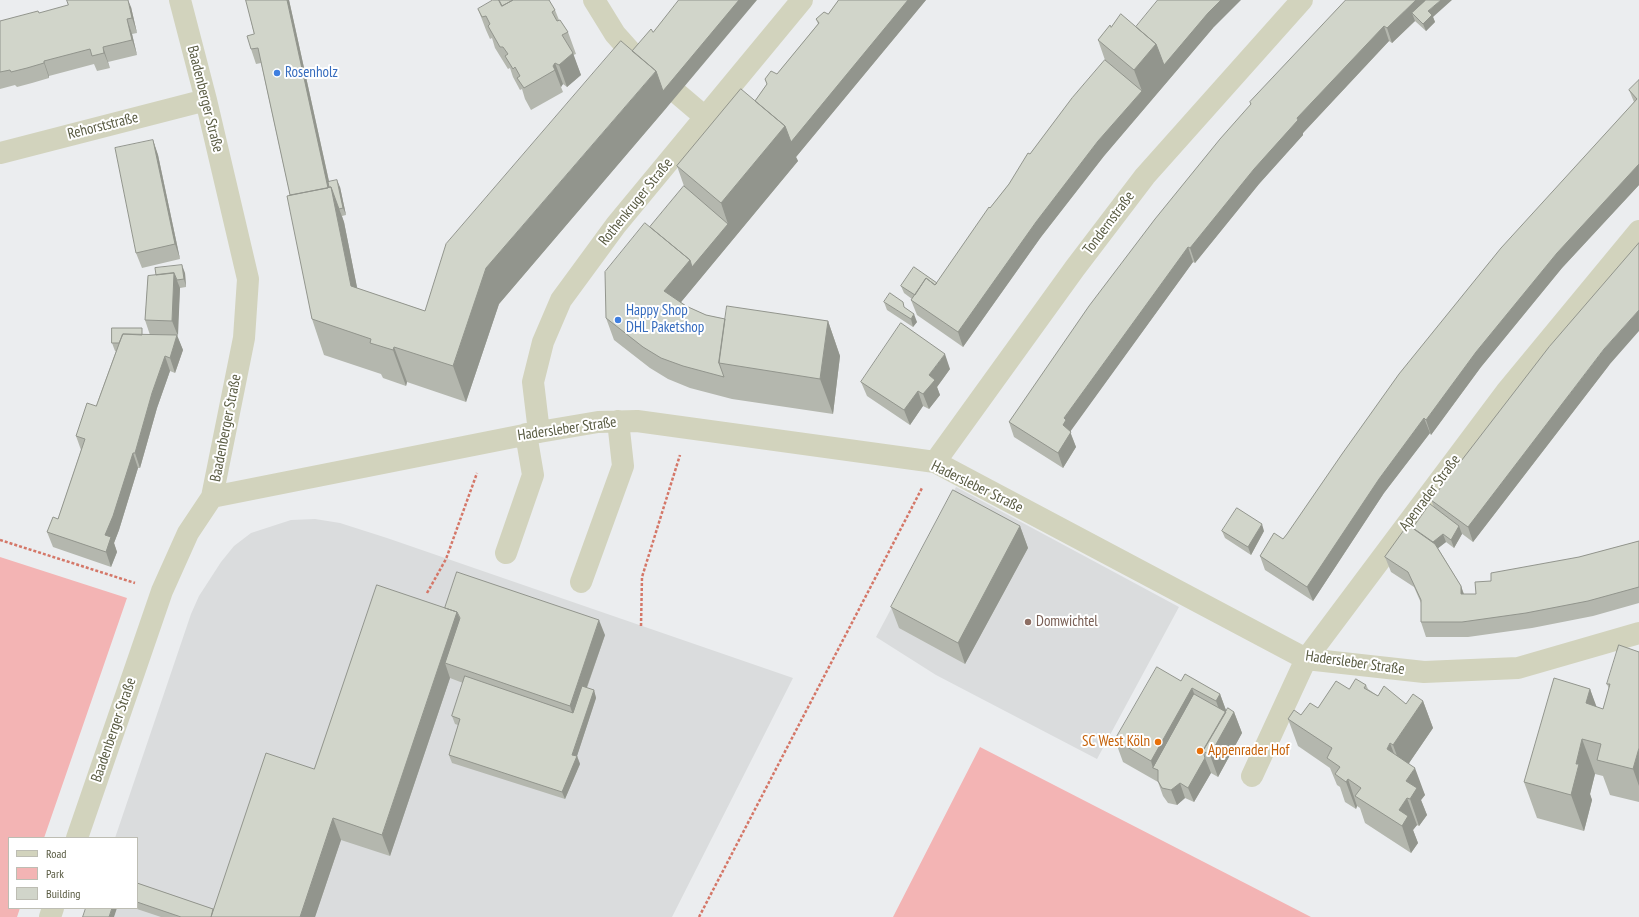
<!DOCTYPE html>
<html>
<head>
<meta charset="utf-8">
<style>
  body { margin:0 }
  #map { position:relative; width:1639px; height:917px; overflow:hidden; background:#ebedef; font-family:"PT Sans Narrow",sans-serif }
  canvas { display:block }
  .legend { position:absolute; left:8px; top:837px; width:130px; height:72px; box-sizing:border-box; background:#fff; border:1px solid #bdbdb3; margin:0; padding:5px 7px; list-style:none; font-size:12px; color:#595b42 }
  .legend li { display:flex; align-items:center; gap:8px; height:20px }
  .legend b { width:20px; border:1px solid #bdbdb3 }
</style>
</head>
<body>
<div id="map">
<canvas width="1639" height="917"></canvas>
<ul class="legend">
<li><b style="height:5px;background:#d2d3bd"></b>Road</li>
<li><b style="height:11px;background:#f3b4b4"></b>Park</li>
<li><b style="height:11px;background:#d1d5ca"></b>Building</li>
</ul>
</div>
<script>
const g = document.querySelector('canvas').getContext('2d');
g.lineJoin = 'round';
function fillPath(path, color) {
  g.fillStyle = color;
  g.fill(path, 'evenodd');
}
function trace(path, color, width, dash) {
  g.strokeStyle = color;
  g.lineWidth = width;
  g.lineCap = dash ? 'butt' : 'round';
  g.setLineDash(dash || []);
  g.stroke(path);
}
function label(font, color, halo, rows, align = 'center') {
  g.font = font + ' "PT Sans Narrow",sans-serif';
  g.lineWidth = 4;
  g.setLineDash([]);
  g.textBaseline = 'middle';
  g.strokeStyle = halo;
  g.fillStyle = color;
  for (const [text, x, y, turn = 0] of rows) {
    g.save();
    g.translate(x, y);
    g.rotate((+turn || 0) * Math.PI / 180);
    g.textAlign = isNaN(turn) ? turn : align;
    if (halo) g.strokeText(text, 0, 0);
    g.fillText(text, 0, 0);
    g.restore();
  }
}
const education = new Path2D(`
  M 956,487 L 1179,607 L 1097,759 L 936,675 L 876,637 Z
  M 315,519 L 340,523 L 387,538 L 793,678 L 672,917 L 88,917 L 91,908 L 137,908 L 137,838 L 115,838 L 191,614 L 199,596 L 221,562 L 234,546 L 251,533 L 291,520 Z`);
const green = new Path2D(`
  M 0,557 L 127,598 L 44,838 L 9,838 L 9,908 L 20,908 L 17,917 L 0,917 Z
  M 980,747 L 1311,917 L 893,917 Z`);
const path = new Path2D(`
  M 0,540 L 135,583
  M 427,593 L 446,559 L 477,473
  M 641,626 L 642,577 L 680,455
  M 699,917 L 922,488`);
const minor = new Path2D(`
  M 594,0 L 615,34 L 640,62
  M 678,94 L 705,117
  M 0,153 L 206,100
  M 539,432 L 533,382 L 543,342 L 561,300 L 616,225 L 802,0
  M 935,462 L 1075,268 L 1145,176 L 1302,0
  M 212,497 L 539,432 L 598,422 L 637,421 L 935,462 L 1306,659 L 1424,672 L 1518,668 L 1639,633
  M 506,553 L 533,475 L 526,434
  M 581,582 L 623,466 L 618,421
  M 1252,776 L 1306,659 L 1506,392 L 1639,231
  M 77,838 L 162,591 L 188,533 L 212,497 L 244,338 L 248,279 L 206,100 L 180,0
  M 50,917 L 53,908`);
const wall = new Path2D(`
  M 246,0 L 289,0 L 295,27 L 329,181 L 340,187 L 346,215 L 342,216 L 344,222 L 357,288 L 425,311 L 668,106 L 499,304 L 466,402 L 407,382 L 406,386 L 383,378 L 381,374 L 324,355 L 312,319 L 290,195 L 261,63 L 256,64 L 251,49 L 254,34 Z
  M 839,0 L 926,0 L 796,157 L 798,161 L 681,302 L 686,306 L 706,315 L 725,319 L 828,321 L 840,356 L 833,414 L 732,399 L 690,388 L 668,379 L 650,368 L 614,340 L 606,318 L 650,227 L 684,186 L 677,166 L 755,101 L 767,84 L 765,79 L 777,74 L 818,24 L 816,19 L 828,14 Z
  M 1346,0 L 1433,17 L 1435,22 L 1426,31 L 1415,21 L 1392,43 L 1389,41 L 1303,133 L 1303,135 L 1259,184 L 1195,263 L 1193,262 L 1070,431 L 1076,447 L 1063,468 L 1014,437 L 1009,422 L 1251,105 L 1250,102 Z
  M 131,7 L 137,33 L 132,34 L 137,55 L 108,62 L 110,68 L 97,71 L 94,64 L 49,76 L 49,78 L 32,83 L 17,87 L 15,85 L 0,89 L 0,21 L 39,13 Z
  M 478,9 L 555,10 L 559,20 L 568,32 L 576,54 L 573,55 L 581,75 L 567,87 L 563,84 L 561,87 L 563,92 L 531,110 L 525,99 L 522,89 L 520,90 L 513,77 L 510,68 L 508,69 L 495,48 L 492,38 L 490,39 L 486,30 Z
  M 1111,27 L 1136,27 L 1213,28 L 1104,156 L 1041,237 L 963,347 L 917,315 L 911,300 L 912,299 L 904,293 L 901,286 L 937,283 L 990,208 L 1009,184 L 1030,154 L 1105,60 L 1098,40 Z
  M 1639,80 L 1639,185 L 1562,268 L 1481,367 L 1431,435 L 1430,433 L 1384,493 L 1313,601 L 1265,570 L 1260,556 L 1283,539 L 1287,534 L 1634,102 L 1629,90 Z
  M 153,140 L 158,155 L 180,259 L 142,268 L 136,253 Z
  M 185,273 L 186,287 L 180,288 L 177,336 L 183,350 L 175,373 L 170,371 L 157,408 L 140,468 L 138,468 L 119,530 L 114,543 L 117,552 L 111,567 L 53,547 L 47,532 L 58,519 L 81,450 L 76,436 L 96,406 L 116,351 L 115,351 L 112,343 L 145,335 L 150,335 L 145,320 L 148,276 Z
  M 884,302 L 917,322 L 913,327 L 887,310 Z
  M 1610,364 L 1473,542 L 1461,533 L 1462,534 L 1454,548 L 1446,542 L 1438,548 L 1461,586 L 1464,594 L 1476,594 L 1491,581 L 1639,541 L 1639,603 L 1593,616 L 1532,628 L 1468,637 L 1426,637 L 1421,622 L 1421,603 L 1414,587 L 1391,572 L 1385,557 L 1434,507 L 1431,500 Z
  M 950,369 L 937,387 L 940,395 L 929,409 L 923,406 L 910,425 L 867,396 L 861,382 Z
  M 1020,526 L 1028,548 L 965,664 L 899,628 L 891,607 Z
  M 1222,531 L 1264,531 L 1251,555 L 1225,538 Z
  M 445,608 L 605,635 L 587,688 L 594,690 L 596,698 L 577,756 L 580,764 L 565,799 L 452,763 L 449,755 L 458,725 L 455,724 L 452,716 L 463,683 L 450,678 L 390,856 L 341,840 L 315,917 L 161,917 L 134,908 L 137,908 L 137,883 L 213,909 L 314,769 Z
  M 1639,652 L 1639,802 L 1610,795 L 1603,776 L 1595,774 L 1590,794 L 1592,800 L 1584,831 L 1537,818 L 1524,782 L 1590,689 L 1596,707 L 1603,709 L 1609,689 L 1607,684 Z
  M 1181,681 L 1220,694 L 1226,710 L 1234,712 L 1242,733 L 1218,777 L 1211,773 L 1194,802 L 1185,798 L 1177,805 L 1168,803 L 1163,796 L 1158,782 L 1123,762 L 1115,740 Z
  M 1366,685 L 1368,689 L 1378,696 L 1406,704 L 1423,701 L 1433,728 L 1409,763 L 1425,795 L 1421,800 L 1427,815 L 1419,826 L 1417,825 L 1413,830 L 1418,843 L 1411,853 L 1365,823 L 1360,808 L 1357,806 L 1356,809 L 1345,802 L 1340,787 L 1337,785 L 1330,768 L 1298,746 L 1288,719 L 1301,715 L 1318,708 L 1349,689 Z`);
const shadedWall = new Path2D(`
  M 128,0 L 131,7 L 137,33 L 132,18 Z
  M 287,0 L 289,0 L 295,27 L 335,209 L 332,208 Z
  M 739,0 L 757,0 L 668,106 L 499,304 L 466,402 L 453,366 L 486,268 L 656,71 Z
  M 908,0 L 926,0 L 796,157 L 798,161 L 672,313 L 664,291 L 690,260 L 728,224 L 721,203 L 785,126 Z
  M 1221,0 L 1241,0 L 1213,28 L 1104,156 L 1041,237 L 963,347 L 958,332 L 1036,222 L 1098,141 L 1142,91 L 1134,70 L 1156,44 L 1208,13 Z
  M 1416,0 L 1437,0 L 1412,13 L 1415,21 L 1392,43 L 1387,28 Z
  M 1441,0 L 1452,0 L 1433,17 L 1435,22 L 1426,31 L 1423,24 L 1428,11 Z
  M 127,19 L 132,34 L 137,55 L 132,40 Z
  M 1384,26 L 1389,41 L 1303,133 L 1303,135 L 1259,184 L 1195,263 L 1190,248 L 1254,169 L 1297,118 Z
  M 103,47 L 110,68 L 104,53 Z
  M 573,53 L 581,75 L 567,87 L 559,65 Z
  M 44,61 L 49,76 L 49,78 L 44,63 Z
  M 555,63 L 563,84 L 561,87 L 553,66 Z
  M 153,140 L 158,155 L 180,259 L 175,244 Z
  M 1639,164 L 1639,185 L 1562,268 L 1481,367 L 1431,435 L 1426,420 L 1476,352 L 1557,253 Z
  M 337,180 L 340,187 L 346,215 L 343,208 Z
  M 331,187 L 344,222 L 364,322 L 351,286 Z
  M 1188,247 L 1193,262 L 1070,432 L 1076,447 L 1063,468 L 1058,453 L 1064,418 Z
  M 182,265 L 185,273 L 186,287 L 184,279 Z
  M 174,273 L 180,288 L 178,336 L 172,321 Z
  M 1639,310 L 1639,331 L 1610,364 L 1473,542 L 1468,527 L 1604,349 Z
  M 914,314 L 917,322 L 913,327 L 911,319 Z
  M 828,321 L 840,356 L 833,414 L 820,379 Z
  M 177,335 L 183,350 L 175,373 L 170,358 Z
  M 394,347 L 407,382 L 406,386 L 393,350 Z
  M 945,354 L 950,369 L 937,387 L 940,395 L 929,409 L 923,394 L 929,375 Z
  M 165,356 L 170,371 L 157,408 L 140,468 L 135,453 L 152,393 Z
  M 918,391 L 923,406 L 910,425 L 904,410 Z
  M 1424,418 L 1430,433 L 1384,493 L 1313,601 L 1307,587 L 1379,479 Z
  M 133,453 L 138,468 L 119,530 L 114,543 L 117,552 L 111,567 L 106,552 L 105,535 Z
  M 1262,524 L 1264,531 L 1251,555 L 1248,547 Z
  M 1020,526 L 1028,548 L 965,664 L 958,643 Z
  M 1459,526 L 1462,534 L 1454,548 L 1451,540 Z
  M 1443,534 L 1446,542 L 1432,553 L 1429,545 Z
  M 1461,586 L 1466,601 L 1461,594 Z
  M 457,612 L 465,633 L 445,663 L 450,678 L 390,856 L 382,835 Z
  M 599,620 L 605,635 L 575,721 L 570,706 Z
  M 1192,688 L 1200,709 L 1158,770 L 1153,768 L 1151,761 Z
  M 1590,689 L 1603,724 L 1586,703 Z
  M 594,690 L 596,698 L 577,756 L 580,764 L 565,799 L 562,792 L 572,755 Z
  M 1220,694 L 1228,716 L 1224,723 L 1216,701 Z
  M 1423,701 L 1433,728 L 1403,772 L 1393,745 Z
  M 1234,712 L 1242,733 L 1218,777 L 1210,755 Z
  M 1582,739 L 1595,774 L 1590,794 L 1592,800 L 1584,831 L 1571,795 L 1576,764 Z
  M 1390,743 L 1400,770 L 1387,749 Z
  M 1639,748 L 1639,786 L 1633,769 Z
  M 1205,758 L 1211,773 L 1194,802 L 1188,788 Z
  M 1415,768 L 1425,795 L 1421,800 L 1427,815 L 1419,826 L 1410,799 L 1406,781 Z
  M 1348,779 L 1357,806 L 1356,809 L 1346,782 Z
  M 1180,783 L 1185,798 L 1177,805 L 1171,790 Z
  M 1407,798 L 1417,825 L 1413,830 L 1418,843 L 1411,853 L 1402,826 L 1399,810 Z
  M 333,818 L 341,840 L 315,917 L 300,917 Z
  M 112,908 L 117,908 L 114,917 L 109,917 Z`);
const building = new Path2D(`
  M 67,0 L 128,0 L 132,18 L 127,19 L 132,40 L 103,47 L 104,53 L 92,56 L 90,49 L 44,61 L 44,63 L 27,68 L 11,72 L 10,70 L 0,72 L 0,21 L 38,11 L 39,13 L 68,5 Z
  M 246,0 L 287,0 L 328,188 L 290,195 L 258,48 L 251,49 L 247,36 L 254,34 Z
  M 493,0 L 499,0 L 502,6 L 513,0 L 549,0 L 555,10 L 552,12 L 557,21 L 560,20 L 568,32 L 562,35 L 573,53 L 559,65 L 555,63 L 553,66 L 555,70 L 524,88 L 517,78 L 520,76 L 515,67 L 513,69 L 505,56 L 508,54 L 503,47 L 500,47 L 488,26 L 490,24 L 486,16 L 482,17 L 478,9 Z
  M 499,0 L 513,0 L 502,6 Z
  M 679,0 L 739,0 L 663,91 L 656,71 L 632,51 L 651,29 L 653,32 Z
  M 839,0 L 908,0 L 791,142 L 785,126 L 755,101 L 767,84 L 765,79 L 771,71 L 777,74 L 819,23 L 816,19 L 824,12 L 828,14 Z
  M 1158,0 L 1221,0 L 1208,13 L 1164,65 L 1156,44 L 1136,27 Z
  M 1346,0 L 1416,0 L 1387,28 L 1384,26 L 1297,118 L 1298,120 L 1254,169 L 1190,248 L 1188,247 L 1064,418 L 1066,420 L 1063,425 L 1071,432 L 1058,453 L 1009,422 L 1089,306 L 1155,219 L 1220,139 L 1251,104 L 1250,102 Z
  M 1426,0 L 1441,0 L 1428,11 L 1432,15 L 1423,24 L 1412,13 Z
  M 1121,14 L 1156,44 L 1134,70 L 1098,40 L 1110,25 L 1111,27 Z
  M 621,41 L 656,71 L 486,268 L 453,366 L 394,347 L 393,350 L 370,343 L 371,339 L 312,319 L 287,196 L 331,187 L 351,286 L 425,311 L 446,244 Z
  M 1105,60 L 1142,91 L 1098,141 L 1036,222 L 958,332 L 911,300 L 926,278 L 935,285 L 989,207 L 990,208 L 1009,184 L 1028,153 L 1030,154 L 1072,98 Z
  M 1639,80 L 1639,164 L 1557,253 L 1476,352 L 1426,420 L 1424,418 L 1379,479 L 1307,587 L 1260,556 L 1274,533 L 1283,539 L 1287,534 L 1342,454 L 1399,374 L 1501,248 L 1637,99 L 1629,90 Z
  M 741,89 L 785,126 L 721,203 L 677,166 Z
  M 153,140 L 175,244 L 136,253 L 115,148 Z
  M 337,180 L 343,208 L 339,209 L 331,187 L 329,187 L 328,182 Z
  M 684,186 L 728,224 L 692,267 L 690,260 L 650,227 Z
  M 645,223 L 690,260 L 664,291 L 686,306 L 706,315 L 725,319 L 719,363 L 724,377 L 683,366 L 661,358 L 643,347 L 606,318 L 605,272 Z
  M 1639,243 L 1639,310 L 1604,349 L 1468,527 L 1431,500 L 1549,347 Z
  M 182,265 L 184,279 L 177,280 L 174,273 L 156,275 L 155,268 Z
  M 914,267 L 937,283 L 935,285 L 926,278 L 915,295 L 901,286 Z
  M 174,273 L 172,321 L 145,320 L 148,276 Z
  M 890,293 L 903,302 L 904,307 L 914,314 L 911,319 L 884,302 Z
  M 727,306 L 828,321 L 820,379 L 719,363 Z
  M 901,323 L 945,354 L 929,375 L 935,380 L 923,394 L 918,391 L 904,410 L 861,382 Z
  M 112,328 L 142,328 L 142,335 L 123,334 L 119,343 L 112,343 Z
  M 123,334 L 177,335 L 170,358 L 165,356 L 152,393 L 135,453 L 133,453 L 113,516 L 105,535 L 111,537 L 106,552 L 47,532 L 53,517 L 58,519 L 85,439 L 76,436 L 87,403 L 96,406 Z
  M 953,490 L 1020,526 L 958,643 L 891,607 Z
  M 1430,504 L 1459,526 L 1451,540 L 1443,534 L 1433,542 L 1413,528 Z
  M 1237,508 L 1262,524 L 1248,547 L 1222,531 Z
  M 1408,525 L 1435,544 L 1461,586 L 1461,594 L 1476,594 L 1475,582 L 1491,581 L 1491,573 L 1579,557 L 1639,541 L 1639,587 L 1588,601 L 1526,613 L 1462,622 L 1421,622 L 1421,600 L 1408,572 L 1385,557 Z
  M 457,572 L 599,620 L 570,706 L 445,663 L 460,618 L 457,612 L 445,608 Z
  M 377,585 L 457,612 L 382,835 L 333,818 L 300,917 L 211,917 L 266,753 L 314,769 Z
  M 1619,645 L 1639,652 L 1639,748 L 1633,769 L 1597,760 L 1601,744 L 1582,739 L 1576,764 L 1579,764 L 1571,795 L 1524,782 L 1554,678 L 1590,689 L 1586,703 L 1603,709 L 1610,684 L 1607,684 Z
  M 1157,667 L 1181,681 L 1185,674 L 1220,694 L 1216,701 L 1192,688 L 1151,761 L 1115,740 Z
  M 465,676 L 573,713 L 582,686 L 594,690 L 572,755 L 577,756 L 562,792 L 449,755 L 460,719 L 452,716 Z
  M 1356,679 L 1366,685 L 1364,688 L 1378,696 L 1384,686 L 1406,704 L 1413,694 L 1423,701 L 1393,745 L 1390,743 L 1387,749 L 1415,768 L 1406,781 L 1417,788 L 1410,799 L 1407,798 L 1399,810 L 1408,816 L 1402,826 L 1355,796 L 1361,788 L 1348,779 L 1346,782 L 1335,774 L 1340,767 L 1327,758 L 1332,748 L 1288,719 L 1294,710 L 1301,715 L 1310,703 L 1318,708 L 1336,681 L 1349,689 Z
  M 1194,694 L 1226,712 L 1203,751 L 1205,758 L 1188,788 L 1180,783 L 1171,790 L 1162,788 L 1158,781 L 1158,770 L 1153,768 Z
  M 1228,708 L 1234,712 L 1210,755 L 1203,751 Z
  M 137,883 L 213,909 L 211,917 L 181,917 L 137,902 Z
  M 86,908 L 112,908 L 109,917 L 83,917 Z`);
const markers = [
  [277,73,4,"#3f7fe0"],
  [618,320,4,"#3f7fe0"],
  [1028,622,4,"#8d6e63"],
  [1158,742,4,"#e8710a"],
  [1200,751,4,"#e8710a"]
];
const shopNames = [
  ["Rosenholz",285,73],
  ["Happy Shop",626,311],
  ["DHL Paketshop",626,328]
];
const streetNames = [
  ["Baadenberger Straße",205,99,76],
  ["Rehorststraße",103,126,-14],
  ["Rothenkruger Straße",636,202,-51],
  ["Tondernstraße",1109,223,-53],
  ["Baadenberger Straße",226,428,-79],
  ["Hadersleber Straße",567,429,-8],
  ["Hadersleber Straße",977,487,26],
  ["Apenrader Straße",1430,493,-53],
  ["Hadersleber Straße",1355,663,8],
  ["Baadenberger Straße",114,730,-71]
];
const educationNames = [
  ["Domwichtel",1036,622]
];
const foodNames = [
  ["SC West Köln",1150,742],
  ["Appenrader Hof",1208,751,"left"]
];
fillPath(education, '#dadcdd');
fillPath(green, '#f3b4b4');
trace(path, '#d47768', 2.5, [3, 2]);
trace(minor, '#d2d3bd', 22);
fillPath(wall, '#b4b7ae');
fillPath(shadedWall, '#92958d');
fillPath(building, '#d1d5ca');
trace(building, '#92958d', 1);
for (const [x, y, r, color] of markers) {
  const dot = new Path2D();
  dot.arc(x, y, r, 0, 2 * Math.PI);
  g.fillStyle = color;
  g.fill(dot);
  trace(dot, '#fff', 1.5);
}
label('15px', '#366cbe', '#fff', shopNames, 'left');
label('15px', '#595b42', '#fff', streetNames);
label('15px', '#785e54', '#fff', educationNames, 'left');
label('15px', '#c56008', '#fff', foodNames, 'right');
</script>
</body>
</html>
